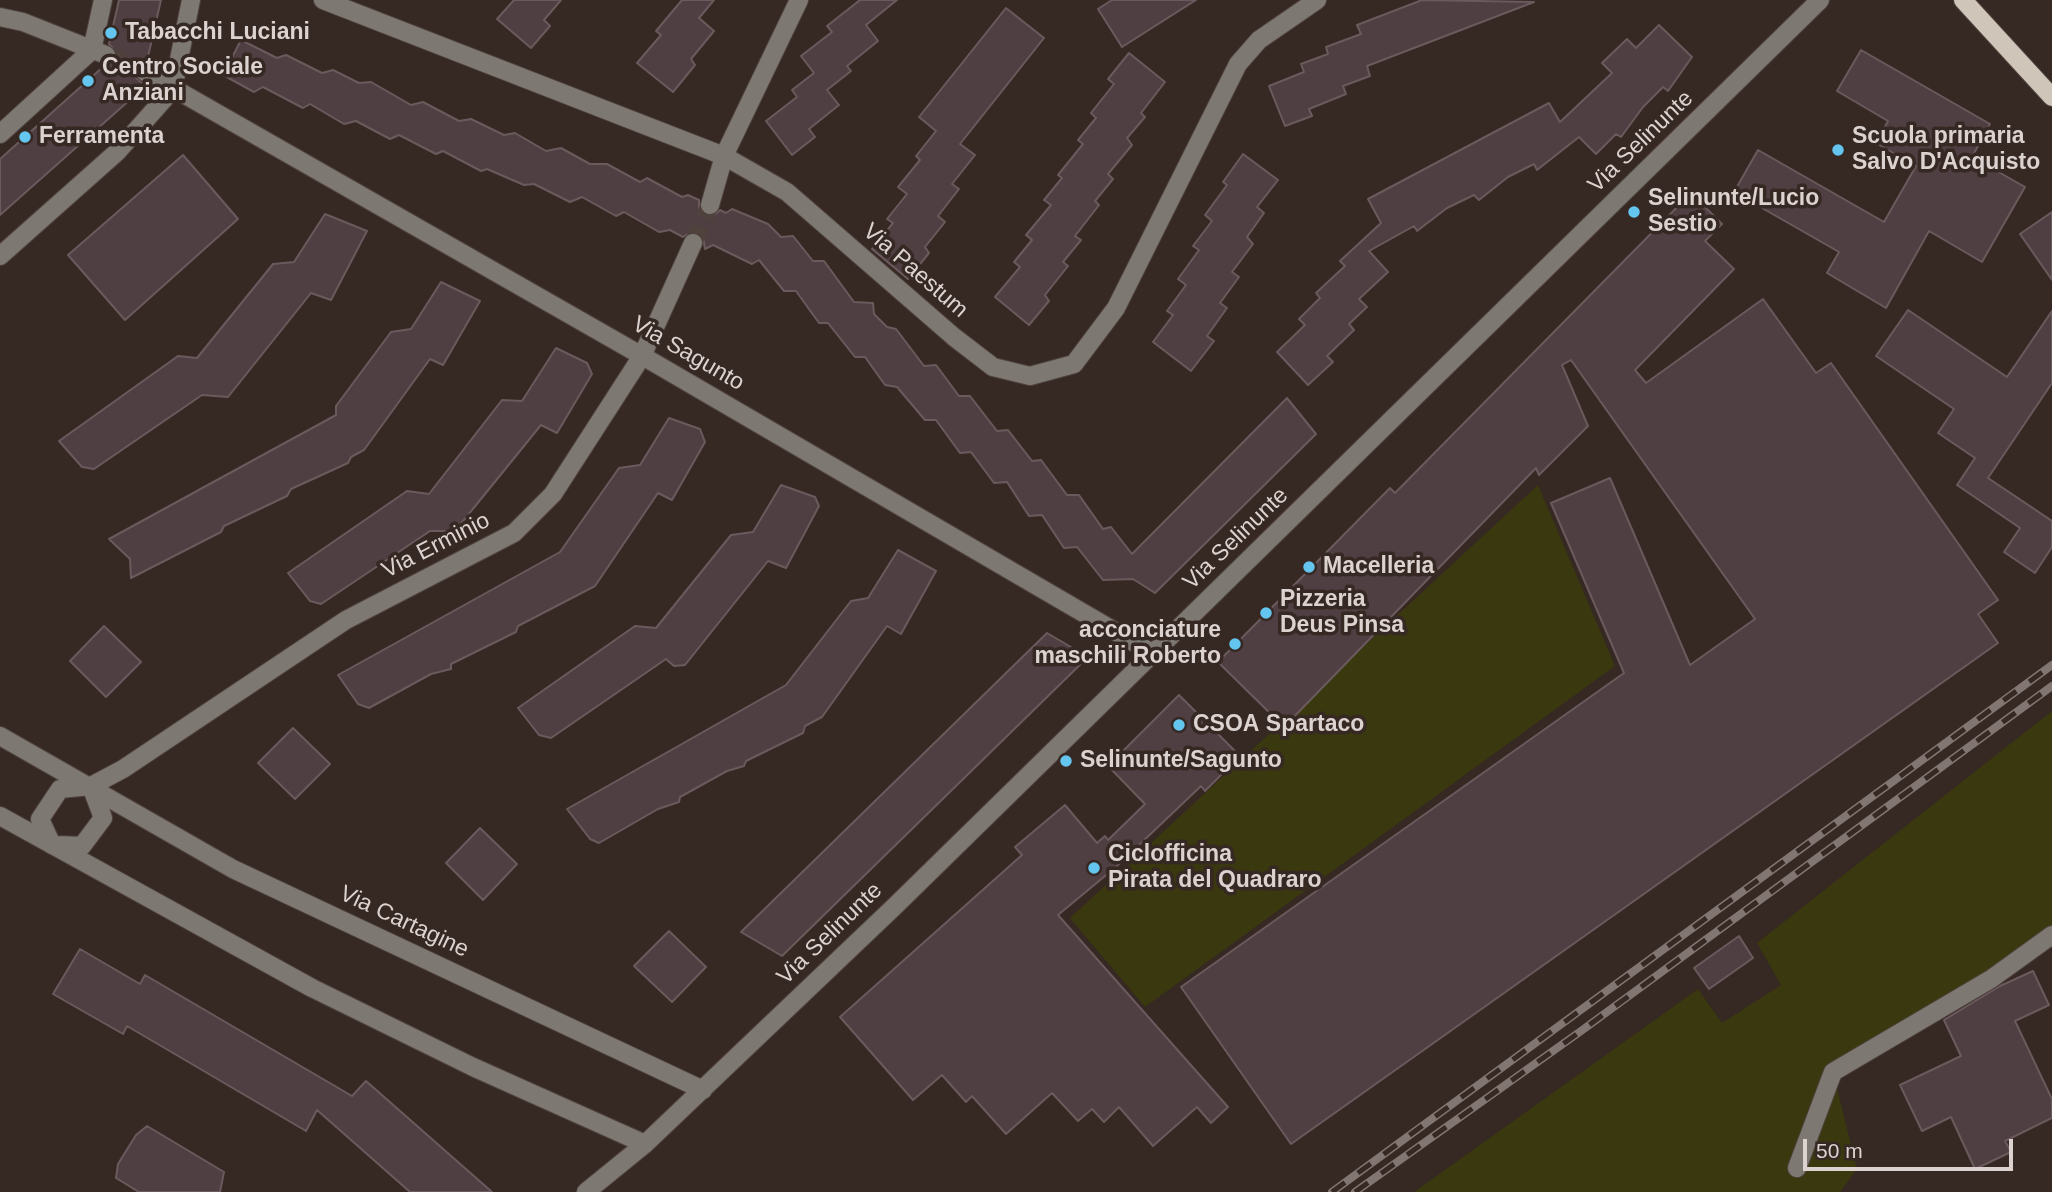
<!DOCTYPE html>
<html>
<head>
<meta charset="utf-8">
<style>
  body { margin:0 }
  #map { position:relative; width:2052px; height:1192px; overflow:hidden; background:#362823; font-family:Helvetica,sans-serif }
  canvas { display:block }
  .scale { position:absolute; left:1803px; top:1139px; width:210px; height:32px; box-sizing:border-box; border:4px solid #dcd3d0; border-top:0; padding-left:9px; font-size:21px; line-height:24px; white-space:nowrap; color:#dcd3d0; -webkit-text-stroke:5px #362823; paint-order:stroke }
</style>
</head>
<body>
<div id="map">
<canvas width="2052" height="1192"></canvas>
<div class="scale">50 m</div>
</div>
<script>
const g = document.querySelector('canvas').getContext('2d');
g.lineJoin = 'round';
function fillPath(path, color) {
  g.fillStyle = color;
  g.fill(path, 'evenodd');
}
function trace(path, color, width, dash) {
  g.strokeStyle = color;
  g.lineWidth = width;
  g.lineCap = dash ? 'butt' : 'round';
  g.setLineDash(dash || []);
  g.stroke(path);
}
function label(font, color, halo, rows, align = 'center') {
  g.font = font + ' Helvetica,sans-serif';
  g.lineWidth = 7;
  g.setLineDash([]);
  g.textBaseline = 'middle';
  g.strokeStyle = halo;
  g.fillStyle = color;
  for (const [text, x, y, turn = 0] of rows) {
    g.save();
    g.translate(x, y);
    g.rotate((+turn || 0) * Math.PI / 180);
    g.textAlign = isNaN(turn) ? turn : align;
    if (halo) g.strokeText(text, 0, 0);
    g.fillText(text, 0, 0);
    g.restore();
  }
}
const green = new Path2D(`
  M 1538,485 L 1615,666 L 1145,1007 L 1070,918 Z
  M 2052,711 L 2052,930 L 1833,1072 L 1857,1169 L 1840,1192 L 1414,1192 L 1698,989 L 1722,1023 L 1781,985 L 1757,943 Z`);
const building = new Path2D(`
  M 119,0 L 161,0 L 147,61 L 139,63 L 134,71 L 136,78 L 142,83 L 141,90 L 0,215 L 0,159 L 104,66 L 114,63 L 117,53 L 109,44 Z
  M 514,0 L 561,0 L 544,20 L 550,26 L 531,48 L 497,19 Z
  M 682,0 L 714,0 L 699,18 L 714,31 L 691,59 L 695,65 L 673,92 L 637,63 L 661,35 L 656,31 Z
  M 860,0 L 897,0 L 866,25 L 878,41 L 847,66 L 851,71 L 827,90 L 839,105 L 809,129 L 815,137 L 792,155 L 766,121 L 797,97 L 792,90 L 814,73 L 801,56 L 832,32 L 827,26 Z
  M 1112,0 L 1196,0 L 1122,47 L 1098,9 Z
  M 1422,0 L 1534,2 L 1367,66 L 1370,76 L 1343,86 L 1346,94 L 1309,109 L 1312,116 L 1285,126 L 1269,86 L 1304,72 L 1301,64 L 1328,54 L 1326,47 L 1361,34 L 1357,25 Z
  M 1006,8 L 1044,38 L 960,144 L 975,155 L 952,184 L 959,189 L 938,216 L 945,222 L 925,247 L 929,253 L 908,279 L 872,249 L 893,223 L 887,219 L 907,194 L 898,187 L 920,160 L 916,156 L 936,131 L 919,117 Z
  M 1659,25 L 1692,57 L 1668,91 L 1663,87 L 1643,107 L 1621,137 L 1616,134 L 1596,154 L 1579,137 L 1537,170 L 1534,164 L 1508,177 L 1479,200 L 1474,195 L 1447,208 L 1417,231 L 1414,226 L 1369,251 L 1388,272 L 1359,299 L 1367,307 L 1349,324 L 1354,330 L 1327,356 L 1333,362 L 1308,385 L 1277,352 L 1305,325 L 1299,319 L 1320,298 L 1316,293 L 1345,266 L 1340,261 L 1381,223 L 1368,199 L 1549,103 L 1560,122 L 1612,73 L 1602,63 L 1627,39 L 1636,48 Z
  M 241,40 L 277,58 L 286,55 L 322,73 L 333,70 L 359,83 L 371,82 L 411,105 L 423,102 L 459,121 L 471,119 L 504,135 L 515,133 L 546,151 L 561,148 L 590,164 L 607,164 L 640,182 L 647,178 L 682,197 L 688,195 L 699,200 L 699,208 L 706,216 L 713,216 L 720,210 L 726,213 L 732,209 L 768,224 L 781,237 L 793,236 L 813,261 L 824,261 L 854,302 L 873,303 L 874,314 L 887,327 L 896,329 L 924,366 L 936,365 L 959,396 L 970,396 L 997,431 L 1008,430 L 1032,461 L 1041,460 L 1067,495 L 1079,495 L 1103,529 L 1111,527 L 1132,554 L 1287,398 L 1316,434 L 1155,593 L 1133,579 L 1103,580 L 1077,547 L 1064,548 L 1042,515 L 1029,516 L 1007,482 L 994,483 L 971,452 L 960,453 L 936,420 L 925,420 L 897,387 L 885,385 L 865,357 L 855,357 L 828,323 L 819,323 L 796,291 L 784,291 L 759,260 L 752,264 L 713,245 L 705,249 L 703,237 L 697,232 L 691,232 L 683,237 L 670,230 L 659,232 L 624,212 L 616,216 L 582,197 L 570,202 L 534,184 L 524,185 L 487,169 L 481,171 L 443,151 L 436,154 L 399,135 L 390,139 L 356,121 L 344,124 L 310,104 L 303,108 L 263,87 L 254,92 L 223,75 Z
  M 1861,50 L 1990,124 L 1972,157 L 2025,187 L 1982,262 L 1929,231 L 1886,308 L 1827,273 L 1839,252 L 1734,192 L 1758,150 L 1884,222 L 1916,166 L 1876,143 L 1888,121 L 1837,91 Z
  M 1129,53 L 1165,82 L 1141,113 L 1145,117 L 1127,138 L 1132,145 L 1108,174 L 1113,179 L 1095,201 L 1099,205 L 1075,236 L 1081,240 L 1063,262 L 1068,266 L 1045,295 L 1049,301 L 1029,325 L 995,297 L 1020,267 L 1014,262 L 1032,240 L 1026,235 L 1051,205 L 1044,200 L 1062,178 L 1058,175 L 1083,144 L 1078,140 L 1096,118 L 1091,113 L 1114,84 L 1108,79 Z
  M 1243,154 L 1278,180 L 1257,207 L 1264,213 L 1247,237 L 1253,244 L 1232,272 L 1239,277 L 1220,303 L 1227,308 L 1207,336 L 1214,341 L 1191,371 L 1153,342 L 1173,315 L 1167,311 L 1186,285 L 1178,279 L 1199,250 L 1193,246 L 1212,221 L 1205,215 L 1227,185 L 1223,182 Z
  M 183,155 L 238,219 L 125,320 L 68,255 Z
  M 1691,193 L 1722,224 L 1705,241 L 1734,269 L 1635,370 L 1646,383 L 1763,299 L 1816,373 L 1831,363 L 1998,600 L 1978,614 L 1998,643 L 1291,1144 L 1181,987 L 1624,673 L 1551,503 L 1610,478 L 1690,665 L 1755,619 L 1571,360 L 1562,365 L 1588,426 L 1539,475 L 1536,468 L 1284,727 L 1218,662 L 1390,488 L 1395,493 Z
  M 2052,212 L 2052,280 L 2020,234 Z
  M 325,214 L 367,231 L 331,300 L 311,293 L 228,397 L 202,395 L 94,469 L 82,467 L 59,441 L 178,356 L 197,358 L 273,264 L 294,262 Z
  M 441,282 L 480,301 L 443,365 L 430,359 L 364,450 L 351,457 L 348,463 L 291,489 L 287,496 L 224,526 L 221,532 L 131,578 L 130,559 L 109,539 L 336,415 L 336,406 L 391,332 L 411,329 Z
  M 1908,310 L 2007,377 L 2052,311 L 2052,383 L 1988,478 L 2052,521 L 2052,547 L 2035,573 L 2004,552 L 2020,528 L 1957,485 L 1975,458 L 1938,433 L 1954,409 L 1876,356 Z
  M 556,348 L 587,363 L 592,374 L 557,433 L 541,425 L 455,531 L 430,531 L 321,604 L 310,601 L 288,573 L 407,491 L 429,494 L 502,400 L 522,401 Z
  M 669,418 L 700,429 L 705,442 L 672,500 L 658,493 L 595,586 L 518,626 L 516,632 L 451,664 L 451,669 L 431,674 L 369,708 L 358,704 L 338,675 L 560,552 L 619,468 L 640,465 Z
  M 781,485 L 815,497 L 819,506 L 786,568 L 768,561 L 685,665 L 674,666 L 666,659 L 551,738 L 539,735 L 518,708 L 635,626 L 656,628 L 731,535 L 753,532 Z
  M 898,550 L 936,571 L 901,634 L 887,626 L 822,717 L 805,726 L 803,733 L 746,761 L 744,766 L 727,771 L 680,797 L 679,802 L 658,809 L 599,843 L 590,839 L 567,809 L 786,685 L 851,601 L 868,598 Z
  M 104,626 L 141,662 L 106,697 L 70,661 Z
  M 1047,633 L 1088,657 L 782,956 L 741,932 Z
  M 1179,695 L 1240,756 L 1205,791 L 1201,786 L 1117,866 L 1058,915 L 1228,1107 L 1211,1123 L 1197,1107 L 1153,1146 L 1119,1107 L 1104,1122 L 1092,1109 L 1078,1121 L 1052,1093 L 1006,1134 L 972,1096 L 966,1102 L 942,1075 L 913,1100 L 840,1017 L 1022,855 L 1015,847 L 1065,805 L 1097,843 L 1105,836 L 1108,840 L 1145,804 L 1108,766 Z
  M 293,728 L 330,764 L 295,799 L 258,763 Z
  M 480,828 L 517,864 L 483,900 L 446,863 Z
  M 669,931 L 706,967 L 672,1002 L 634,966 Z
  M 1739,936 L 1753,958 L 1709,989 L 1694,968 Z
  M 80,949 L 140,984 L 145,975 L 352,1096 L 366,1081 L 492,1192 L 410,1192 L 317,1110 L 306,1131 L 127,1026 L 123,1034 L 53,994 Z
  M 2033,971 L 2049,1005 L 2015,1021 L 2052,1099 L 2052,1118 L 2005,1141 L 2011,1152 L 1975,1169 L 1951,1117 L 1922,1131 L 1900,1085 L 1961,1056 L 1944,1020 L 2000,986 Z
  M 147,1126 L 224,1172 L 220,1192 L 139,1192 L 116,1178 L 118,1164 L 136,1135 Z`);
const minorTunnel = new Path2D(`
  M 106,55 L 125,61 L 145,72
  M 693,243 L 710,205`);
const minor = new Path2D(`
  M 323,0 L 724,156 L 787,192 L 954,337 L 993,367 L 1030,376 L 1074,364 L 1116,308 L 1238,64 L 1259,40 L 1317,0
  M 0,17 L 23,22 L 106,55
  M 145,72 L 658,365 L 1152,653
  M 0,134 L 92,50 L 103,0
  M 710,205 L 724,156 L 799,0
  M 0,256 L 117,152 L 173,89 L 191,0
  M 0,736 L 233,869 L 703,1090
  M 0,816 L 312,988 L 473,1067 L 645,1144
  M 52,845 L 40,819 L 60,789 L 91,786 L 123,769 L 346,620 L 514,533 L 553,494 L 642,356 L 693,243
  M 57,845 L 82,846 L 103,818 L 91,786
  M 1797,1168 L 1833,1072 L 1991,979 L 2052,935
  M 586,1192 L 645,1144 L 895,906 L 1820,0`);
const major = new Path2D(`
  M 1963,0 L 2052,97`);
const rail = new Path2D(`
  M 1332,1192 L 2052,665
  M 1355,1192 L 1581,1031 L 2052,686`);
const markers = [
  [111,33,7,"#64c5ee"],
  [88,81,7,"#64c5ee"],
  [25,137,7,"#64c5ee"],
  [1838,150,7,"#64c5ee"],
  [1634,212,7,"#64c5ee"],
  [1309,567,7,"#64c5ee"],
  [1266,613,7,"#64c5ee"],
  [1235,644,7,"#64c5ee"],
  [1179,725,7,"#64c5ee"],
  [1066,761,7,"#64c5ee"],
  [1094,868,7,"#64c5ee"]
];
const poiNames = [
  ["Tabacchi Luciani",125,33],
  ["Centro Sociale",102,68],
  ["Anziani",102,94],
  ["Ferramenta",39,137],
  ["Scuola primaria",1852,137],
  ["Salvo D'Acquisto",1852,163],
  ["Selinunte/Lucio",1648,199],
  ["Sestio",1648,225],
  ["Macelleria",1323,567],
  ["Pizzeria",1280,600],
  ["Deus Pinsa",1280,626],
  ["acconciature",1221,631,"right"],
  ["maschili Roberto",1221,657,"right"],
  ["CSOA Spartaco",1193,725],
  ["Selinunte/Sagunto",1080,761],
  ["Ciclofficina",1108,855],
  ["Pirata del Quadraro",1108,881]
];
const streetNames = [
  ["Via Selinunte",1641,142,-44],
  ["Via Paestum",915,271,41],
  ["Via Sagunto",688,354,30],
  ["Via Selinunte",1236,539,-44],
  ["Via Erminio",436,546,-27],
  ["Via Cartagine",404,922,25],
  ["Via Selinunte",830,934,-44]
];
fillPath(green, '#3a380f');
fillPath(building, '#4f3f42');
trace(building, '#6b5a5d', 2);
trace(minorTunnel, '#4f423d', 18, [18, 9]);
trace(minor, '#51433f', 20);
trace(major, '#51433f', 20);
trace(minor, '#7d7872', 18);
trace(major, '#cfc5b9', 18);
trace(rail, '#827672', 8);
trace(rail, '#362823', 5, [16]);
for (const [x, y, r, color] of markers) {
  const dot = new Path2D();
  dot.arc(x, y, r, 0, 2 * Math.PI);
  g.fillStyle = color;
  g.fill(dot);
  trace(dot, '#362823', 2.5);
}
label('bold 23px', '#dcd3d0', '#362823', poiNames, 'left');
label('23px', '#dcd3d0', '#362823', streetNames);
</script>
</body>
</html>
